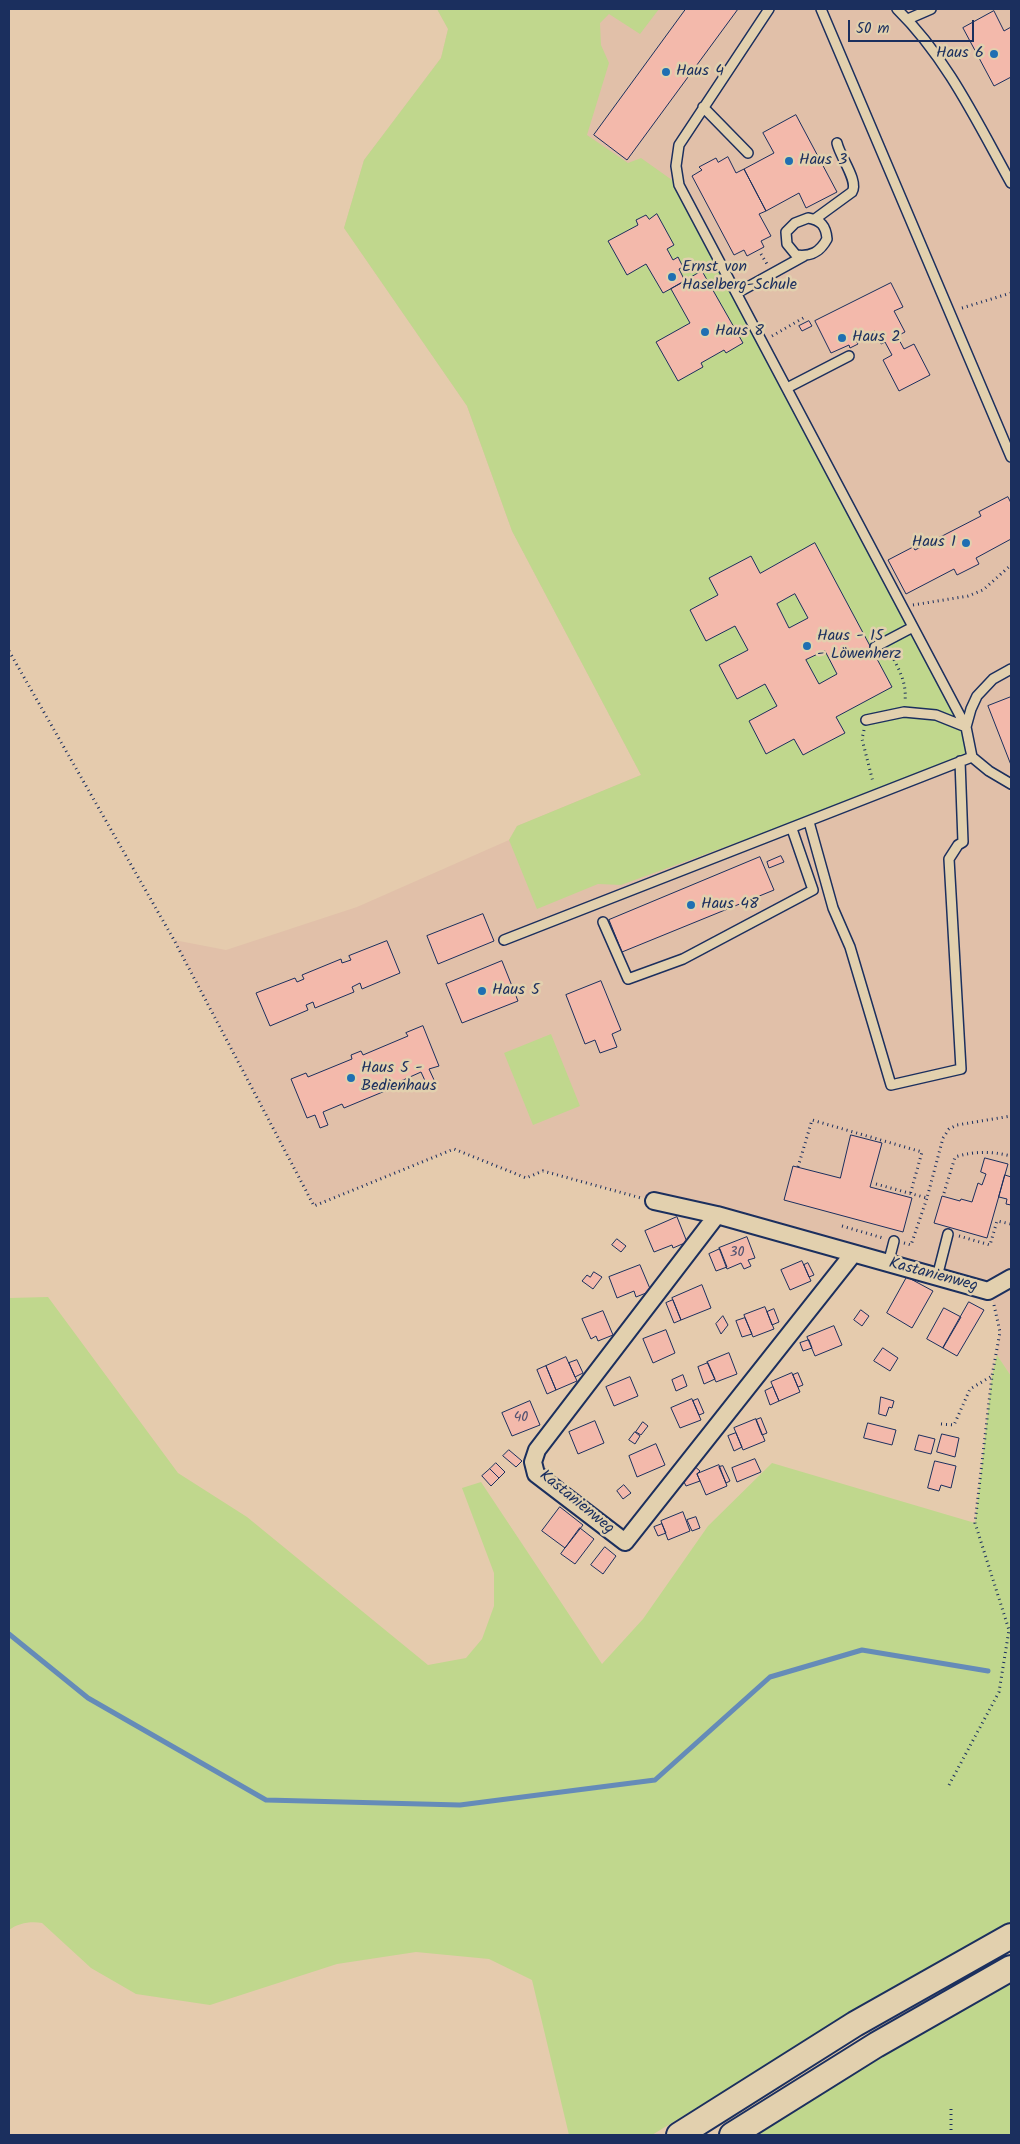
<!DOCTYPE html>
<html>
<head>
<meta charset="utf-8">
<style>
  body { margin:0 }
  #map { position:relative; width:1020px; height:2144px; overflow:hidden; background:#e5cbad; font-family:Kalam,sans-serif }
  canvas { display:block }
  .frame { position:absolute; inset:0; border:10px solid #1b2f5e; pointer-events:none }
  .scale { position:absolute; left:848px; top:20px; width:126px; height:22px; box-sizing:border-box; border:2px solid #1b2f5e; border-top:0; padding-left:6px; font-size:15px; line-height:18px; white-space:nowrap; color:#1b2f5e; -webkit-text-stroke:4px #e2d0ae; paint-order:stroke }
</style>
</head>
<body>
<div id="map">
<canvas width="1020" height="2144"></canvas>
<div class="frame"></div>
<div class="scale">50 m</div>
</div>
<script>
const g = document.querySelector('canvas').getContext('2d');
g.lineJoin = 'round';
function fillPath(path, color) {
  g.fillStyle = color;
  g.fill(path, 'evenodd');
}
function trace(path, color, width, dash) {
  g.strokeStyle = color;
  g.lineWidth = width;
  g.lineCap = dash ? 'butt' : 'round';
  g.setLineDash(dash || []);
  g.stroke(path);
}
function label(font, color, halo, rows, align = 'center') {
  g.font = font + ' Kalam,sans-serif';
  g.lineWidth = 5;
  g.setLineDash([]);
  g.textBaseline = 'middle';
  g.strokeStyle = halo;
  g.fillStyle = color;
  for (const [text, x, y, turn = 0] of rows) {
    g.save();
    g.translate(x, y);
    g.rotate((+turn || 0) * Math.PI / 180);
    g.textAlign = isNaN(turn) ? turn : align;
    if (halo) g.strokeText(text, 0, 0);
    g.fillText(text, 0, 0);
    g.restore();
  }
}
const built = new Path2D(`
  M 437,9 L 1011,9 L 1011,1376 L 997,1355 L 1000,1332 L 997,1312 L 988,1290 L 543,1171 L 526,1178 L 454,1149 L 314,1206 L 174,940 L 226,950 L 357,907 L 509,840 L 517,826 L 641,775 L 512,531 L 467,406 L 344,228 L 364,160 L 441,58 L 448,29 Z`);
const green = new Path2D(`
  M 437,9 L 659,9 L 640,34 L 609,14 L 600,23 L 601,45 L 609,63 L 587,135 L 628,163 L 641,158 L 679,185 L 966,727 L 972,757 L 621,885 L 598,884 L 537,909 L 509,840 L 517,826 L 641,775 L 512,531 L 467,406 L 344,228 L 364,160 L 441,58 L 448,29 Z
  M 551,1034 L 580,1106 L 533,1125 L 504,1053 Z
  M 48,1297 L 178,1473 L 247,1517 L 428,1665 L 466,1658 L 482,1639 L 494,1606 L 494,1573 L 462,1488 L 481,1482 L 602,1664 L 643,1619 L 708,1526 L 772,1463 L 975,1523 L 992,1376 L 997,1355 L 1011,1376 L 1011,1924 L 963,1949 L 857,2010 L 652,2135 L 569,2135 L 532,1980 L 489,1959 L 416,1952 L 337,1964 L 210,2005 L 136,1994 L 91,1968 L 42,1923 C 31,1921 18,1923 9,1930 L 9,1298 Z
  M 1011,1984 L 1011,2135 L 748,2135 L 872,2060 Z`);
const stream = new Path2D(`
  M 9,1634 L 88,1698 L 266,1800 L 460,1805 L 655,1780 L 770,1677 L 862,1650 L 988,1671`);
const building = new Path2D(`
  M 686,9 L 738,9 L 627,160 L 594,135 Z
  M 994,11 L 1004,31 L 1011,27 L 1011,77 L 994,86 L 963,28 Z
  M 796,115 L 837,192 L 806,208 L 799,193 L 766,211 L 744,169 L 774,153 L 763,133 Z
  M 728,157 L 736,173 L 744,169 L 766,211 L 759,214 L 771,236 L 761,241 L 764,247 L 747,256 L 744,250 L 734,255 L 692,176 L 702,170 L 699,167 L 716,158 L 718,162 Z
  M 657,214 L 674,245 L 667,249 L 673,260 L 678,257 L 683,267 L 679,269 L 685,281 L 663,293 L 646,264 L 627,275 L 608,241 L 638,225 L 636,220 L 646,215 L 649,219 Z
  M 702,271 L 743,343 L 726,353 L 724,350 L 701,363 L 703,367 L 678,381 L 656,342 L 690,323 L 671,289 Z
  M 891,283 L 903,307 L 894,311 L 905,332 L 897,336 L 904,349 L 914,344 L 930,375 L 899,391 L 883,360 L 892,355 L 885,342 L 881,344 L 875,331 L 856,340 L 858,344 L 850,348 L 849,345 L 831,353 L 815,321 Z
  M 809,321 L 812,326 L 802,331 L 799,326 Z
  M 1008,497 L 1011,503 L 1011,539 L 976,558 L 979,564 L 957,575 L 954,569 L 906,594 L 888,560 L 913,547 L 915,550 L 981,516 L 979,512 Z
  M 815,543 L 892,687 L 836,717 L 845,733 L 803,755 L 794,739 L 766,754 L 749,721 L 777,706 L 765,684 L 737,699 L 719,665 L 748,650 L 735,626 L 706,641 L 690,610 L 718,595 L 709,578 L 751,556 L 760,573 ZM 795,594 L 808,618 L 789,628 L 777,604 ZM 825,651 L 837,674 L 819,684 L 806,660 Z
  M 1011,697 L 1011,765 L 988,706 Z
  M 781,856 L 784,862 L 769,868 L 767,862 Z
  M 760,857 L 774,890 L 622,952 L 609,920 Z
  M 483,914 L 494,941 L 438,964 L 427,936 Z
  M 387,941 L 400,973 L 362,989 L 360,983 L 352,987 L 354,992 L 315,1008 L 313,1002 L 306,1005 L 308,1010 L 270,1026 L 256,993 L 295,978 L 297,982 L 304,979 L 302,975 L 341,959 L 342,963 L 351,960 L 349,956 Z
  M 502,961 L 518,1001 L 462,1023 L 446,984 Z
  M 601,981 L 621,1030 L 612,1034 L 617,1047 L 600,1053 L 595,1040 L 585,1044 L 566,995 Z
  M 423,1026 L 439,1066 L 429,1069 L 435,1082 L 427,1085 L 421,1072 L 401,1081 L 402,1084 L 344,1108 L 342,1104 L 323,1112 L 328,1125 L 320,1128 L 315,1115 L 307,1118 L 291,1079 L 306,1073 L 308,1077 L 352,1059 L 351,1055 L 361,1051 L 363,1055 L 408,1036 L 406,1033 Z
  M 851,1135 L 882,1143 L 870,1187 L 912,1198 L 903,1232 L 784,1200 L 793,1166 L 840,1178 Z
  M 985,1158 L 1008,1164 L 987,1238 L 934,1223 L 942,1196 L 960,1201 L 961,1199 L 972,1202 L 978,1183 L 982,1185 L 986,1174 L 981,1172 Z
  M 1005,1175 L 1011,1177 L 1011,1205 L 1006,1204 L 1007,1199 L 999,1197 Z
  M 677,1217 L 687,1242 L 673,1248 L 672,1245 L 654,1252 L 645,1231 Z
  M 747,1237 L 755,1258 L 748,1260 L 751,1266 L 744,1269 L 741,1263 L 727,1269 L 719,1248 Z
  M 617,1239 L 626,1246 L 621,1252 L 612,1245 Z
  M 720,1249 L 727,1267 L 716,1271 L 709,1254 Z
  M 802,1261 L 811,1281 L 790,1290 L 781,1270 Z
  M 808,1263 L 814,1275 L 809,1277 L 804,1265 Z
  M 640,1265 L 651,1291 L 636,1297 L 634,1291 L 617,1298 L 609,1277 Z
  M 594,1272 L 602,1277 L 593,1289 L 582,1281 L 587,1275 L 590,1277 Z
  M 907,1277 L 933,1291 L 912,1328 L 887,1313 Z
  M 702,1285 L 711,1308 L 681,1320 L 672,1298 Z
  M 673,1300 L 681,1320 L 674,1323 L 666,1303 Z
  M 969,1302 L 984,1310 L 957,1356 L 943,1348 Z
  M 765,1307 L 774,1329 L 753,1337 L 744,1315 Z
  M 944,1308 L 961,1317 L 943,1348 L 927,1339 Z
  M 774,1309 L 779,1322 L 772,1325 L 767,1312 Z
  M 861,1310 L 869,1316 L 862,1326 L 854,1320 Z
  M 603,1311 L 613,1335 L 598,1341 L 596,1336 L 591,1339 L 582,1319 Z
  M 723,1316 L 728,1325 L 721,1334 L 716,1324 Z
  M 745,1318 L 752,1334 L 742,1337 L 736,1321 Z
  M 834,1326 L 842,1345 L 815,1356 L 807,1337 Z
  M 666,1330 L 675,1353 L 653,1363 L 643,1339 Z
  M 809,1340 L 812,1348 L 803,1351 L 800,1343 Z
  M 883,1348 L 898,1358 L 890,1371 L 874,1361 Z
  M 729,1353 L 737,1374 L 716,1382 L 707,1362 Z
  M 566,1357 L 577,1381 L 556,1390 L 546,1366 Z
  M 577,1360 L 583,1373 L 575,1377 L 569,1363 Z
  M 708,1363 L 715,1379 L 704,1384 L 698,1367 Z
  M 546,1366 L 556,1390 L 547,1394 L 537,1370 Z
  M 792,1373 L 800,1392 L 779,1401 L 771,1382 Z
  M 798,1373 L 803,1385 L 798,1387 L 793,1375 Z
  M 683,1375 L 687,1386 L 676,1391 L 672,1380 Z
  M 630,1377 L 638,1396 L 614,1406 L 606,1387 Z
  M 773,1387 L 779,1401 L 770,1405 L 765,1391 Z
  M 881,1397 L 894,1401 L 892,1408 L 889,1407 L 886,1416 L 879,1414 Z
  M 692,1399 L 701,1420 L 680,1428 L 671,1408 Z
  M 698,1399 L 704,1413 L 699,1415 L 693,1401 Z
  M 530,1401 L 540,1425 L 512,1436 L 502,1413 Z
  M 761,1418 L 767,1433 L 762,1435 L 756,1420 Z
  M 756,1419 L 765,1441 L 743,1450 L 734,1428 Z
  M 595,1421 L 604,1443 L 578,1454 L 569,1432 Z
  M 643,1422 L 648,1426 L 641,1435 L 636,1432 Z
  M 868,1423 L 896,1430 L 892,1445 L 864,1438 Z
  M 635,1432 L 640,1436 L 635,1444 L 629,1440 Z
  M 736,1433 L 742,1447 L 734,1451 L 728,1436 Z
  M 942,1434 L 959,1438 L 955,1457 L 937,1452 Z
  M 919,1435 L 935,1439 L 931,1454 L 915,1450 Z
  M 656,1444 L 665,1465 L 637,1477 L 629,1456 Z
  M 509,1450 L 522,1461 L 516,1467 L 503,1456 Z
  M 755,1459 L 761,1472 L 737,1482 L 732,1468 Z
  M 935,1461 L 956,1466 L 951,1488 L 941,1485 L 939,1491 L 928,1488 Z
  M 496,1463 L 505,1472 L 499,1478 L 490,1469 Z
  M 693,1465 L 700,1471 L 697,1474 L 700,1481 L 686,1486 L 682,1478 Z
  M 719,1465 L 727,1486 L 706,1495 L 697,1474 Z
  M 723,1466 L 730,1481 L 726,1483 L 719,1467 Z
  M 490,1469 L 499,1478 L 491,1486 L 482,1476 Z
  M 624,1485 L 631,1493 L 623,1499 L 617,1491 Z
  M 560,1507 L 583,1525 L 565,1548 L 542,1531 Z
  M 683,1512 L 690,1531 L 668,1540 L 661,1521 Z
  M 696,1517 L 700,1528 L 692,1531 L 687,1520 Z
  M 662,1524 L 666,1533 L 658,1536 L 654,1527 Z
  M 580,1528 L 594,1539 L 575,1564 L 561,1554 Z
  M 605,1547 L 616,1556 L 603,1574 L 591,1565 Z`);
const path = new Path2D(`
  M 761,254 L 767,264
  M 962,308 L 1011,293
  M 772,336 L 805,317
  M 913,605 L 968,596 L 983,590 L 1011,565
  M 9,651 L 174,940 L 314,1206 L 454,1149 L 526,1178 L 543,1171 L 641,1198
  M 889,651 C 898,667 907,682 905,701
  M 864,730 L 862,739 L 873,782
  M 798,1167 L 812,1120 L 922,1152 L 910,1195
  M 876,1184 L 927,1198 L 943,1138 L 949,1129 L 957,1125 L 1011,1116
  M 944,1193 L 955,1157 C 975,1151 991,1151 1011,1156
  M 842,1226 L 883,1238
  M 959,1236 L 990,1245 L 997,1221 L 1011,1224
  M 904,1243 L 911,1245 L 927,1198
  M 941,1424 L 954,1425 L 970,1389 L 992,1376
  M 949,1785 L 999,1692 L 1009,1630 L 975,1523 L 992,1376 L 1000,1332 L 994,1305
  M 951,2135 L 951,2105`);
const lane = new Path2D(`
  M 769,9 L 679,145 L 676,166 L 679,185 L 966,727
  M 821,9 L 1011,457
  M 897,9 C 947,58 977,122 1011,183
  M 908,19 L 931,9
  M 703,107 L 748,153
  M 808,218 C 821,220 826,226 827,239 C 820,252 811,257 796,255 L 787,244 L 786,232 L 795,223 Z
  M 815,219 L 852,192 C 859,181 840,157 837,143
  M 737,293 L 804,256
  M 787,388 L 849,356
  M 875,647 L 913,627
  M 1011,669 L 993,679 L 977,696 L 971,709 L 966,727 L 972,757 L 989,771 L 1011,784
  M 866,720 L 904,712 L 936,715 L 966,727
  M 809,822 L 833,908 L 850,947 L 891,1085 L 961,1069 L 949,859 L 958,845 L 963,842 L 960,761
  M 603,922 L 628,979 L 683,959 L 813,890 L 792,829
  M 504,940 L 972,757
  M 888,1264 L 894,1241
  M 937,1277 L 948,1234`);
const street = new Path2D(`
  M 654,1201 L 717,1215 L 988,1291 L 1011,1278
  M 717,1215 L 537,1450 L 533,1462 L 536,1474 L 625,1542 L 853,1254`);
const secondary = new Path2D(`
  M 679,2135 L 855,2024 L 1011,1936
  M 732,2135 L 876,2045 L 1011,1968`);
const markers = [
  [994,54,5,"#1f6fb2"],
  [666,72,5,"#1f6fb2"],
  [789,161,5,"#1f6fb2"],
  [672,277,5,"#1f6fb2"],
  [705,332,5,"#1f6fb2"],
  [842,338,5,"#1f6fb2"],
  [966,543,5,"#1f6fb2"],
  [807,646,5,"#1f6fb2"],
  [691,905,5,"#1f6fb2"],
  [482,991,5,"#1f6fb2"],
  [351,1078,5,"#1f6fb2"]
];
const numberNames = [
  ["30",737,1254],
  ["40",521,1419]
];
const poiNames = [
  ["Haus 6",984,54,"right"],
  ["Haus 4",676,72],
  ["Haus 3",799,161],
  ["Ernst von",682,268],
  ["Haselberg-Schule",682,286],
  ["Haus 8",715,332],
  ["Haus 2",852,338],
  ["Haus 1",956,543,"right"],
  ["Haus - 15",817,637],
  ["- Löwenherz",817,655],
  ["Haus 48",701,905],
  ["Haus 5",492,991],
  ["Haus 5 -",361,1069],
  ["Bedienhaus",361,1087]
];
const streetNames = [
  ["Kastanienweg",933,1276,15],
  ["Kastanienweg",576,1503,39]
];
fillPath(built, '#e1c0a9');
fillPath(green, '#c0d78d');
trace(stream, '#658bb8', 5);
fillPath(building, '#f3b9ab');
trace(building, '#1b2f5e', 1);
trace(lane, '#1b2f5e', 12);
trace(street, '#1b2f5e', 20);
trace(secondary, '#1b2f5e', 28);
trace(path, '#1b2f5e', 3, [1, 4]);
trace(lane, '#e2d0ae', 9);
trace(street, '#e2d0ae', 16);
trace(secondary, '#e2d0ae', 24);
for (const [x, y, r, color] of markers) {
  const dot = new Path2D();
  dot.arc(x, y, r, 0, 2 * Math.PI);
  g.fillStyle = color;
  g.fill(dot);
  trace(dot, '#e2d0ae', 2);
}
label('14px', '#515271', null, numberNames);
label('16px', '#1b2f5e', '#e2d0ae', poiNames, 'left');
label('16px', '#1b2f5e', '#e2d0ae', streetNames);
</script>
</body>
</html>
